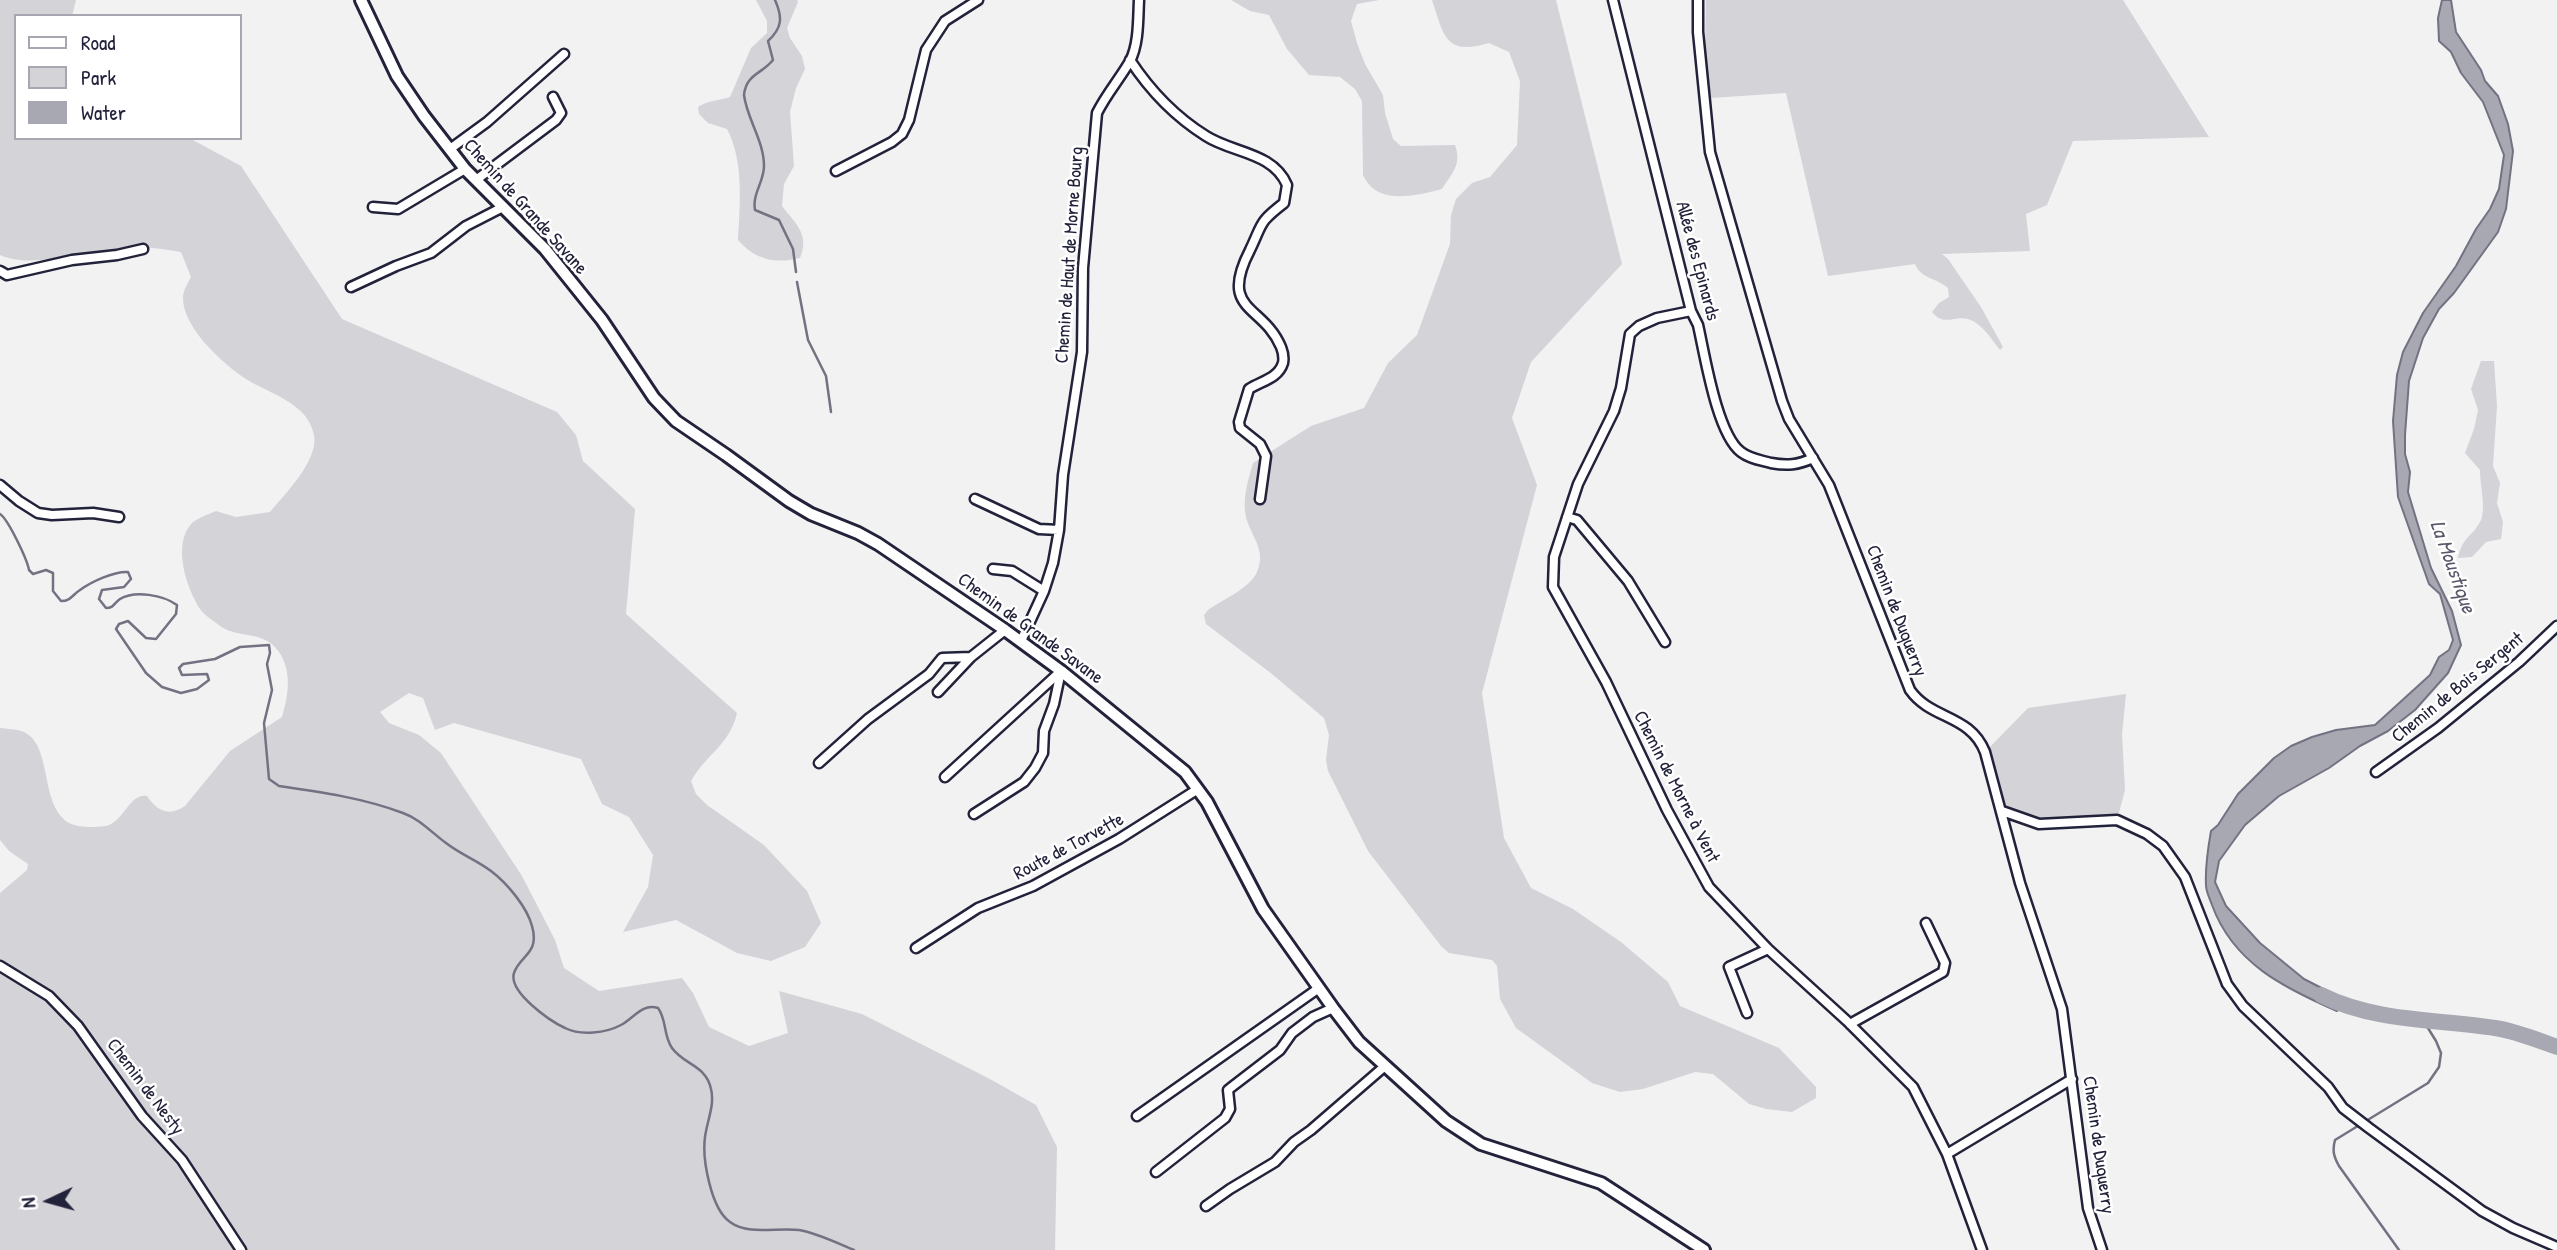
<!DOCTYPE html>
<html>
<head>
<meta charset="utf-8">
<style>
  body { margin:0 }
  #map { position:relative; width:2557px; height:1250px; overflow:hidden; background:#f2f2f3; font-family:"Patrick Hand",sans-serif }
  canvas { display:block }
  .legend { position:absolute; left:14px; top:14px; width:228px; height:126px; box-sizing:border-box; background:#fff; border:2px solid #a7a7b1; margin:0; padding:9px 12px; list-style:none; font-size:21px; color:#22223b }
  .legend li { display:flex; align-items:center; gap:14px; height:35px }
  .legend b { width:35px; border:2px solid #a7a7b1 }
  .north { position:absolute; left:14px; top:1166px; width:70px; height:70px; -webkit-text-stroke:5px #fff; paint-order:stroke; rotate:265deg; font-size:19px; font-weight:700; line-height:28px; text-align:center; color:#22223b }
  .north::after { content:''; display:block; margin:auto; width:24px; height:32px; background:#22223b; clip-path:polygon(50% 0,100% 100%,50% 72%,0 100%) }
</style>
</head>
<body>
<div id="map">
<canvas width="2557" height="1250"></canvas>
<ul class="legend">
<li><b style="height:9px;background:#fff"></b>Road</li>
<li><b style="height:19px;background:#d3d3d8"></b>Park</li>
<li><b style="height:19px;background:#a8a8b2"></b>Water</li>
</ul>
<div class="north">N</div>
</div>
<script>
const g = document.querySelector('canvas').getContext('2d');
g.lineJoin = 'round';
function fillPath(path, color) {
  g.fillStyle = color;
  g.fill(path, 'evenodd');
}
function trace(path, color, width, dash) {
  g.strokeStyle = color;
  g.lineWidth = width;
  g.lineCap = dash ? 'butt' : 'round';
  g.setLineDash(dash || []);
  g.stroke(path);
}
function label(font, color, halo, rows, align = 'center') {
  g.font = font + ' "Patrick Hand",sans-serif';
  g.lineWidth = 5;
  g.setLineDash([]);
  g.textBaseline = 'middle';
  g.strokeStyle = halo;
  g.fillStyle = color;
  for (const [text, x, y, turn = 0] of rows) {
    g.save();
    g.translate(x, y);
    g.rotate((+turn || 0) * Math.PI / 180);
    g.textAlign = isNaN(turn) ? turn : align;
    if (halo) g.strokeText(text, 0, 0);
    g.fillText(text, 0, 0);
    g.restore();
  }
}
const green = new Path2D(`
  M 0,0 L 76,0 L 72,16 L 16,16 L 16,138 L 189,138 L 241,166 L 342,319 L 557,412 L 576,435 L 583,461 L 635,509 L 626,614 L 737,713 C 730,745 706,754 691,781 L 696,794 L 707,805 L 764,845 L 807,891 L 821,923 L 805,947 L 771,961 L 737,953 L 676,920 L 623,932 L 648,887 L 653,855 L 629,817 L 602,804 L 581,759 L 454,723 L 435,730 L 423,698 L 409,693 L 380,712 L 389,723 L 419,735 L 441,753 L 522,876 L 555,940 L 564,968 L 599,991 L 682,978 L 693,993 L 709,1027 L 749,1046 L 788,1033 L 779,991 L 862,1014 L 990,1079 L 1036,1105 L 1057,1147 L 1055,1250 L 0,1250 L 0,893 L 27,870 L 28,864 L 9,851 L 0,840 L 0,728 C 7,729 15,729 21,731 C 54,741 38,805 69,823 C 77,827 87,827 95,827 C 101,826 107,827 111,824 C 125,817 131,793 147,796 C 157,811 169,817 185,806 L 230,751 L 282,717 C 288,697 292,675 281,655 C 265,628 240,640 220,626 C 214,621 204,615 200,609 C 186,587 172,544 192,523 C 198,518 209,514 216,511 L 236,517 L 270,512 C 285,494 319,460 314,435 C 308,403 270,394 246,379 C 223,364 182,327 183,297 C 183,291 188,283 191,277 L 181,252 C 160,248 139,246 117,249 C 84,252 30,269 0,255 Z
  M 756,0 L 797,0 L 798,2 L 787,28 L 790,38 L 802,56 L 805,69 L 796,88 L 790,112 L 794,166 L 784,184 L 782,206 C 795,223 810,234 800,258 C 775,264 755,260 738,240 C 740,204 744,161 727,129 L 708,123 L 699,114 L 698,107 C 709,100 718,101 730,97 L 751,48 L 767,33 L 767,21 Z
  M 1231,0 L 1379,0 L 1357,4 L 1351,21 L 1357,43 L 1365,64 L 1383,95 L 1385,113 L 1393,139 L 1401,146 L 1455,145 C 1462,165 1452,173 1442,189 C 1415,196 1377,206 1363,175 L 1362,101 L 1355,89 L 1340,77 L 1309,75 L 1287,49 L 1269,15 L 1250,11 Z
  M 1432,0 L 1556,0 L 1622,264 L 1531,362 L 1512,418 L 1537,485 L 1482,693 L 1504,838 L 1531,888 L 1573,909 L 1621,942 L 1668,982 L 1680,1006 L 1779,1048 L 1816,1087 L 1816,1098 L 1792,1112 L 1766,1109 L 1749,1104 L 1713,1074 L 1695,1072 L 1643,1089 L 1620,1092 L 1592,1083 L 1516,1028 L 1500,999 L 1497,966 L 1492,960 L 1449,953 L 1441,946 L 1368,851 L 1328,771 L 1326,760 L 1329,735 L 1324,718 L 1272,674 L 1206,624 L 1204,615 L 1208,610 C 1222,600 1248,589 1256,574 C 1268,551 1251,537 1246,517 C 1242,500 1248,480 1253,463 L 1311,426 L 1364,408 L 1388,363 L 1417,335 L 1450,244 L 1451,215 L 1456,199 L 1472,183 L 1490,177 L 1517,145 L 1520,81 L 1509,52 L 1489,43 C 1445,56 1444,36 1432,0 Z
  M 1706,0 L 2123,0 L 2209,137 L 2073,141 L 2047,205 L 2026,214 L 2030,251 L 1942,254 L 1948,259 L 1981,307 L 2003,347 L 2000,350 C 1992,340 1982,323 1968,319 C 1954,315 1944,327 1932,312 L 1939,303 L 1949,297 L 1948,288 C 1935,277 1921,279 1915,264 L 1828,276 L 1786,93 L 1711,98 L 1705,50 Z
  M 2481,361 L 2494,361 L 2497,406 L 2493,466 L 2500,483 L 2497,503 L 2503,522 L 2501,539 L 2486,542 L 2472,557 L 2458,558 C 2463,535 2473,537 2481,520 C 2486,508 2480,485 2480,470 L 2465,453 L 2474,429 L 2478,410 L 2471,389 Z
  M 2126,694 L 2122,734 L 2125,790 L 2117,820 L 2039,824 L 2002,811 L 1985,752 L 2028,708 Z`);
const water = new Path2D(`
  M 2442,0 L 2451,0 L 2456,32 L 2481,70 L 2485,81 L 2498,96 L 2508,124 L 2513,151 L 2506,209 L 2498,232 L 2454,293 L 2439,309 L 2423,338 L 2409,381 L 2405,435 L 2405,454 L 2410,472 L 2408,492 L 2431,568 L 2452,611 L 2461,645 L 2448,673 L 2415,710 L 2388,731 L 2360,746 L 2329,768 L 2279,796 L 2245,825 L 2219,861 L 2215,882 L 2226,906 L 2260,943 L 2304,979 L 2343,999 L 2337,1011 C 2284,988 2233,963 2212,905 C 2210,899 2206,892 2206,885 C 2205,867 2208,848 2211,831 L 2218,825 L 2238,794 L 2274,758 L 2291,746 L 2312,737 L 2336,730 L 2375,725 L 2430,675 L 2439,657 L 2449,650 L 2453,640 L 2440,594 L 2429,584 L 2398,497 L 2393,421 L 2397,375 L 2403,352 L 2423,313 L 2456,266 L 2476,229 L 2490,209 L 2499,189 L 2504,155 L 2483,102 L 2461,73 L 2451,52 L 2439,41 L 2438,18 Z`);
const stream = new Path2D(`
  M 775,0 C 783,18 782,28 768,41 L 773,60 C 762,74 746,74 744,95 C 747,119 764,141 764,166 C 764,182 752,194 755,210 L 779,220 L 793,249 L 796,272
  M 797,282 L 808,340 L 826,376 L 831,412
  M 0,514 C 8,519 27,559 29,570 L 33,574 L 46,570 L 53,573 L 53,591 L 61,601 C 71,601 72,595 80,590 C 91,582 114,571 128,572 L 131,579 L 124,587 L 102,590 L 99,599 L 106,608 C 114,608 113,604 120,599 C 135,590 163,595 177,605 L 176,614 L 156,639 L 146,638 L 128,621 L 119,624 L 116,629 L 146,673 L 162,687 L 181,693 L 197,689 L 209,680 L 207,674 L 182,675 L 179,668 L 183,664 L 215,659 L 240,647 L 269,645 L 270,653 L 267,664 L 272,690 L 264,723 L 269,779 L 279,786 C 321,792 363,798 403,813 C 420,819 432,833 446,843 C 460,854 478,861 491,871 C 507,883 527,907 532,926 C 540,954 520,955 514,973 C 508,992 550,1021 565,1028 C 581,1036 606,1033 621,1025 C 634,1018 642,1003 658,1008 C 667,1020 663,1035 672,1048 C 684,1065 706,1065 711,1089 C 715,1105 707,1121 705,1137 C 702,1159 711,1209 730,1222 C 749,1236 777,1227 799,1230 C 817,1233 837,1243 854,1250
  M 2399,1250 L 2339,1166 C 2334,1157 2332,1151 2335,1140 L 2428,1083 L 2439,1067 L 2441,1053 L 2436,1041 L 2423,1020`);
const river = new Path2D(`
  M 2321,995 C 2375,1022 2437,1019 2495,1028 C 2516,1031 2537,1040 2557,1047`);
const street = new Path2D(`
  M 1613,0 L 1691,311 L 1698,325 C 1705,356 1717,434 1741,452 C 1750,459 1760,460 1771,463 C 1787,466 1798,465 1813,458
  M 1698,0 L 1698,32 L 1710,152 L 1782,401 L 1789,419 L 1829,485 L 1910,690 C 1931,720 1970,714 1985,752 L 2020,883 L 2062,1009 L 2088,1208 L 2102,1250
  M 1130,60 C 1151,92 1174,116 1206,136 C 1232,153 1273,152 1287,185 L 1284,203 C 1258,223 1263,223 1250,250 C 1218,312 1263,304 1281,347 C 1283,352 1284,358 1283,363 C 1278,379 1261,381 1249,389 L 1239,422 L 1240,428 L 1260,444 L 1266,456 L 1260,499
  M 450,149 L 487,122 L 564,54
  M 836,171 L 892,142 L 902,134 L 909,120 L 926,50 L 945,21 L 978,0
  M 476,180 L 556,120 L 561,113 L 553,97
  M 373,207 L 398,209 L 465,169
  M 0,271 L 7,275 L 72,260 L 117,255 L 143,249
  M 351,287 L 396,266 L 431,253 L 466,226 L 503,207
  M 1691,311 L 1657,318 L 1639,326 L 1630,334 L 1621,388 L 1614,411 L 1578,484 L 1554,557 L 1553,587 L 1606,682 L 1667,810 L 1709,887 L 1768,949 L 1847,1021 L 1913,1087 L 1947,1154 L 1982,1250
  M 0,485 L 19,501 L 38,513 L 52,515 L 93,513 L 119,517
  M 975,499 L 1039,529 L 1059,530
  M 1567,517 L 1577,520 L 1628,581 L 1665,642
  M 993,569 L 1012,571 L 1044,591
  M 1021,641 L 1044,591 L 1053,563 L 1059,530 L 1063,475 L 1082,352 L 1083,268 L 1097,113 C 1107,93 1119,80 1130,61 C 1139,44 1138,19 1139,0
  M 938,692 L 971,657
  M 819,763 L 868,719 L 929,674 L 942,658 L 971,657 L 1005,630
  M 2376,772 L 2438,728 L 2519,662 L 2557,626
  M 945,777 L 1061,671
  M 2002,811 L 2039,824 L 2117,820 L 2147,834 L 2163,846 L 2185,877 L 2227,984 L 2243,1006 L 2328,1087 L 2343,1108 L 2369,1128 L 2482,1211 L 2513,1228 L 2557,1247
  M 974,814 L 1024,782 L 1035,768 L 1043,753 L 1044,731 L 1054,704 L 1061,671
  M 916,948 L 978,908 L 1033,886 L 1119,839 L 1198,789
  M 0,966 L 49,996 L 78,1026 L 142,1116 L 182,1160 L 241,1250
  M 1747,1013 L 1729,967 L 1768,949
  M 1850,1024 L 1943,972 L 1945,963 L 1926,923
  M 1137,1116 L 1319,988
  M 1947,1154 L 2072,1079
  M 1156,1172 L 1225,1118 L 1230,1109 L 1228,1090 L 1233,1086 L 1280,1050 L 1292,1033 L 1313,1017 L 1333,1008
  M 1206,1206 L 1230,1189 L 1275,1162 L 1294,1142 L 1311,1130 L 1385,1066`);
const secondary = new Path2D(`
  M 361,0 L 397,76 L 424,116 L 465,169 L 545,249 L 602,320 L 654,398 L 676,421 L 726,455 L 789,501 L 811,514 L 858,533 L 878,544 L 1005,630 L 1061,671 L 1185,772 L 1207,802 L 1263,909 L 1333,1008 L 1359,1042 L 1446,1121 L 1481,1144 L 1601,1183 L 1704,1250`);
const streetNames = [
  ["Chemin de Grande Savane",525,207,48],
  ["Chemin de Haut de Morne Bourg",1070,255,-86],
  ["Allée des Epinards",1697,261,75],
  ["Chemin de Duquerry",1896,611,69],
  ["Chemin de Grande Savane",1030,629,36],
  ["Chemin de Bois Sergent",2458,688,-39],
  ["Chemin de Morne à Vent",1676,787,63],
  ["Route de Torvette",1069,847,-28],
  ["Chemin de Nesty",145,1087,53],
  ["Chemin de Duquerry",2098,1145,82]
];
const waterNames = [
  ["La Moustique",2452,567,70]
];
fillPath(green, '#d3d3d8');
fillPath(water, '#a8a8b2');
trace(water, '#727282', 2);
trace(stream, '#727282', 2.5);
trace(river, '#a8a8b2', 16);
trace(street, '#22223b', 13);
trace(secondary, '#22223b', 16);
trace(street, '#fff', 8);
trace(secondary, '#fff', 10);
label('19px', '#22223b', '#fff', streetNames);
label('italic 21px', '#58586b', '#fff', waterNames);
</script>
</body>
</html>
